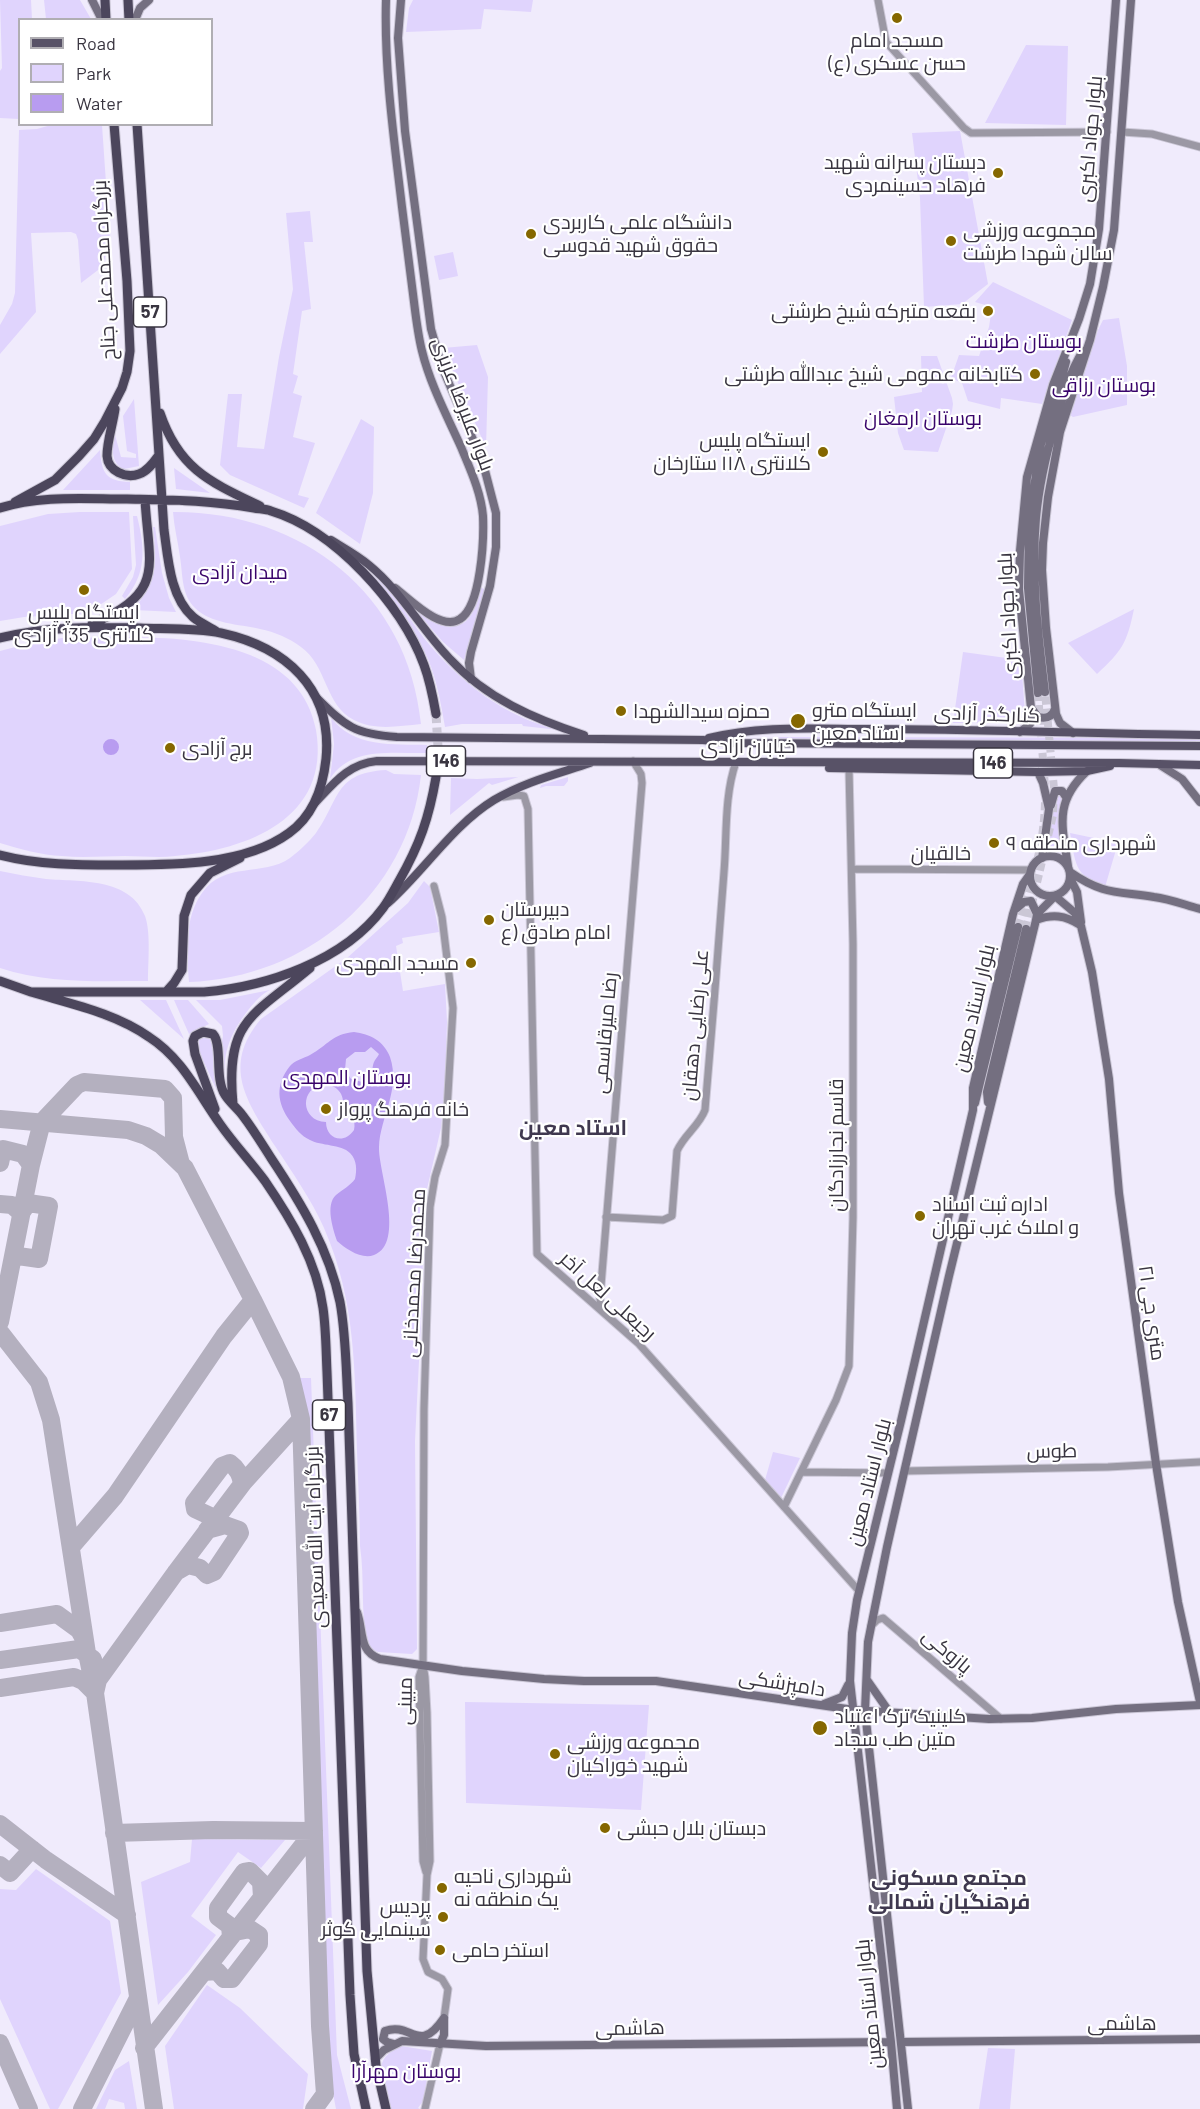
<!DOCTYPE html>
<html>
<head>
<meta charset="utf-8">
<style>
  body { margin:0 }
  #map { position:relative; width:1200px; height:2109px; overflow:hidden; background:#f0ebfc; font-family:Barlow,sans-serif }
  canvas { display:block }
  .legend { position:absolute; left:18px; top:18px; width:195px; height:108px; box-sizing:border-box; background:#fff; border:2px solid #b0aeb3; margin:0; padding:8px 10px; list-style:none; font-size:18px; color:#393540 }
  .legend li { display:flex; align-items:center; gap:12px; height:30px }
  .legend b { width:30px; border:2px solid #b0aeb3 }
</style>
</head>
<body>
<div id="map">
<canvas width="1200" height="2109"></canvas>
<ul class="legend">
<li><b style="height:8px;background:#585267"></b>Road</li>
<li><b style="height:16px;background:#e0d4fd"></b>Park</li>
<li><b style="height:16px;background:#b89cf0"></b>Water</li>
</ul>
</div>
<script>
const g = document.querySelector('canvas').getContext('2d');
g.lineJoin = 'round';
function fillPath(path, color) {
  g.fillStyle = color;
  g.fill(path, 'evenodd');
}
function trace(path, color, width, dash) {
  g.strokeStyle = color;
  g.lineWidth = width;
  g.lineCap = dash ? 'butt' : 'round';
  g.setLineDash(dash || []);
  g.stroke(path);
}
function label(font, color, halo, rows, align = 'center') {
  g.font = font + ' Barlow,Cairo,sans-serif';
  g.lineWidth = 4.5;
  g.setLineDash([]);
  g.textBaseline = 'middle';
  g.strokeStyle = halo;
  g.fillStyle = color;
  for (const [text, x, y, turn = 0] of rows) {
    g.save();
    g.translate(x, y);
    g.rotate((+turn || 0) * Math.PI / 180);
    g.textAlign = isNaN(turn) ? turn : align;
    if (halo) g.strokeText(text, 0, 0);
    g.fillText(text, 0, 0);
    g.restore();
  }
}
const green = new Path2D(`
  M 0,0 L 31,0 L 32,19 L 20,20 L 19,119 L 0,118 L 0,71 L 2,68 Z
  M 44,0 L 80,0 L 91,19 L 46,19 Z
  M 413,0 L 533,0 L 531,12 L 484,9 L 481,29 L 406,32 L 409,8 Z
  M 1026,45 L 1068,46 L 1066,125 L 985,123 Z
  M 51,125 L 102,125 L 110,241 L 102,267 L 81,283 L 78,240 L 76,234 L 71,232 L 31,233 L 36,312 L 0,354 L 0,325 L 12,304 L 15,293 L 19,130 L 37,129 Z
  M 960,131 L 988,284 L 962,304 L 924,307 L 920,198 L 912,133 Z
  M 310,211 L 313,242 L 304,242 L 311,309 L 302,311 L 293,374 L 298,376 L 293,393 L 302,396 L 293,437 L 315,443 L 298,495 L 309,498 L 304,508 L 230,475 L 220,465 L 228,394 L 242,394 L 237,447 L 264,449 L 279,357 L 293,289 L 286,213 Z
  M 453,252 L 458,276 L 439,280 L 434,256 Z
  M 993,282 L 1072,320 L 1042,404 L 1001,398 L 1000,409 L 968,401 L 962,383 L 951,378 L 959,355 L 979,356 L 989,327 L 992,307 L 975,302 Z
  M 1119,318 L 1127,366 L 1127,405 L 1073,417 L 1070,415 L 1098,330 L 1103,320 Z
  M 477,345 L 488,377 L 486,448 L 443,348 Z
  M 921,356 L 937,356 L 952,398 L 953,404 L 952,411 L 938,452 L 904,450 L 898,433 L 894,397 L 922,392 Z
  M 134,399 L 139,466 L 124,469 C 109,463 113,444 114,431 L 121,457 L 136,458 L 136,454 L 127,451 L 123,416 Z
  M 361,419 L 374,427 L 373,493 L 360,544 L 316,513 Z
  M 100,450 C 102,473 105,481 130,482 L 130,490 L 63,490 Z
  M 174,468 L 210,493 L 176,489 Z
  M 80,512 L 129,512 L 132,569 L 116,594 L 88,613 L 24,617 L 0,621 L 0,526 L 48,514 Z
  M 173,512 C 301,511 408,593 421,724 C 399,726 375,731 354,720 C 325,706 327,665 301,647 C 289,638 275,632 260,629 C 239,624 211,624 195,608 C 181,594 183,575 180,557 C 178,542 174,527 173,512 Z
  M 133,516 L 137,516 C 145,548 147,573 125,599 L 122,596 L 133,577 L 136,565 Z
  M 153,527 L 155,527 L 162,573 L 169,598 L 176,612 L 134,610 C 158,577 157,567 153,527 Z
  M 366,567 C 373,573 380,579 386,586 C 400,602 411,621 424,638 C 458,681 506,718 559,730 L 523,726 L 522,724 L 462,724 L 445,727 C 441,704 437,681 428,659 C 414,628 389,592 366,567 Z
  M 481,588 L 485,589 L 464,660 L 443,642 L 402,595 C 433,623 468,651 481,588 Z
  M 1134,609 C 1127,643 1122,651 1097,674 L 1068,643 Z
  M 62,638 C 125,638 190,632 250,655 C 285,669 309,693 316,730 C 331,818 248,850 175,856 C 159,858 142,856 125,856 C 104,856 83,858 62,856 C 41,855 20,849 0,843 L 0,651 L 23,645 Z
  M 963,652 L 1021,660 L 1025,713 L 1022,722 L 953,723 Z
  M 331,717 C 352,748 394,744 427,745 L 427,753 C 393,754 351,746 330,779 L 334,744 Z
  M 778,737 L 1200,738 L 1200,742 L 783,740 Z
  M 548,768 L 492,785 L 489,783 L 450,815 L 451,778 L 477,779 L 518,777 Z
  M 386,770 L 394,774 L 421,775 C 408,894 306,978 189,982 C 187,952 184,918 202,893 C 224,861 263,877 290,858 C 299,851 309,842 316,833 C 340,799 334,773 386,770 Z
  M 568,777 L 568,781 L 564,786 L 546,786 L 540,788 L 541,785 Z
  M 1056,794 L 1062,794 L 1058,823 L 1062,854 L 1047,854 Z
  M 1070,833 L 1118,843 L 1105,887 C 1073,875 1076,863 1070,833 Z
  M 0,871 C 15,874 31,877 46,879 C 79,882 130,877 145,916 C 151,932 148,963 148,981 C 97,981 49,984 0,968 Z
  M 424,881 L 430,887 L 439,932 L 402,938 L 403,943 L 396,946 L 403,991 L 445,984 L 447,1022 L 445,1087 L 441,1128 L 424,1202 L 422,1301 L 415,1441 L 417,1649 L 412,1654 L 378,1652 L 368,1647 C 360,1614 365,1579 360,1546 C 360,1514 358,1483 357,1451 C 355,1372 356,1301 324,1228 C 311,1199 292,1172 275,1146 C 247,1102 221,1066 261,1019 L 347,958 L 408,903 Z
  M 270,990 C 261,994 255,1002 249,1009 C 228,1036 222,1055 225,1088 L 221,1046 L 223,1036 L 222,1026 L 196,1000 L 220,1000 Z
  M 140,1000 L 166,1000 L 184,1039 Z
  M 174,1000 L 188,1000 L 209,1024 L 189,1034 Z
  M 200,1036 L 210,1037 L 213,1042 L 213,1068 L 217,1091 L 198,1049 L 198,1039 Z
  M 296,1378 L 311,1378 L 337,2055 L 351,2109 L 336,2109 C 316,2008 320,1905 317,1802 C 314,1674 308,1546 303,1417 Z
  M 773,1452 L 800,1458 L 781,1498 L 765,1480 Z
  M 465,1702 L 649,1705 L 641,1810 L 466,1803 Z
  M 192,1839 L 285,1840 L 261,1868 L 238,1852 L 191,1916 L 216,1935 L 188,1972 L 158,2005 L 141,1882 L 190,1862 Z
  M 36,1869 L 110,1921 L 121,1993 L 58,2109 L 50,2109 L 0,1999 L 0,1889 L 16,1890 Z
  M 207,1985 L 240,2008 L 308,2074 L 303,2109 L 174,2109 L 165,2046 Z
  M 401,2046 L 432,2051 L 423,2101 L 418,2108 L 420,2109 L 391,2109 L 381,2067 C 384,2054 391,2052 401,2046 Z
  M 988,2048 L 1015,2049 L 1010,2109 L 979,2109 Z
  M 129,2061 L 137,2109 L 125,2109 L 124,2103 L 109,2099 L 105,2109 L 96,2109 L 115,2070 Z`);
const water = new Path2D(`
  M103 747a8 8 0 1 1 16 0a8 8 0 1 1-16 0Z
  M 354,1032 C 370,1034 384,1041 390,1057 C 401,1090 380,1117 379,1147 C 378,1171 406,1243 374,1255 C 362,1260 346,1249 337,1241 C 333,1229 325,1205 336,1195 C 343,1189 350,1186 355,1179 C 357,1170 357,1160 350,1153 C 341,1144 321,1146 310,1140 C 301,1136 296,1129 290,1121 C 277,1103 275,1085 290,1066 C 294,1061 304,1058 310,1055 C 328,1045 332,1034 354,1032 ZM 371,1047 L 379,1054 C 378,1057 375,1059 374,1062 C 370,1072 377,1076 362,1082 L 351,1079 L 345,1070 L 346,1059 L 355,1052 L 365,1052 ZM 325,1084 C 339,1086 346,1096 342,1110 C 352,1113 356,1120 354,1130 C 344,1145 326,1139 326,1122 C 300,1121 299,1087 325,1084 Z`);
const taxiway = new Path2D(`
  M 0,1119 L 128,1130 L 146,1136 L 161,1145 L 185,1168 L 253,1300 L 224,1336 L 115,1496 L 71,1547
  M 0,1163 L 3,1149 L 23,1154 L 31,1165
  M 0,1204 L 12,1205 L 21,1213 L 28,1203 L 49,1206 L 39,1259 L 18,1256
  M 253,1300 L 291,1377 L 301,1419 L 320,2026 L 325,2094 L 314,2109
  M 0,1322 L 31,1165 L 42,1122 L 77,1085 L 84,1082 L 165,1089 L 173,1098 L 174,1137 L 181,1164
  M 0,1332 L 39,1382 L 51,1420 L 87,1653 L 95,1693 L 154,2109
  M 211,1526 L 210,1516 L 195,1509 L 194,1503 L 222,1466 L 230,1463 C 237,1468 241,1475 242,1484
  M 176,1572 L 188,1565 L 200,1568 L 207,1575 L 214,1572 L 240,1533 L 239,1530 L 225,1525 L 207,1530
  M 0,1623 L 57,1614 L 79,1630 L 85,1641
  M 0,1660 L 79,1649 L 93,1659
  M 0,1688 L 74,1677 L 83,1681 L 95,1693
  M 95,1693 L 98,1680 L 176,1572 L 243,1483 L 301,1419
  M 0,1824 L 46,1860 L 127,1915
  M 114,1833 L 213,1830 L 314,1831
  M 0,1865 L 10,1873 L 32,1849
  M 231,1937 L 230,1926 L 218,1917 L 218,1908 L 244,1872 L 250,1871 L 261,1882 L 262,1897
  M 204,1972 L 217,1971 L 224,1979 L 232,1979 L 259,1944 L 259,1935 L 250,1929 L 235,1932
  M 0,2043 L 29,2109
  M 144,2048 L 314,1831
  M 82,2109 L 138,1998`);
const secondaryTunnel = new Path2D(`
  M 1038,693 L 1045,787
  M 1018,927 C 1031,886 1045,843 1045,799
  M 1026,929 L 1053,815 L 1054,789 L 1045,692`);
const trunkTunnel = new Path2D(`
  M 436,714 L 438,747 L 436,777`);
const tertiary = new Path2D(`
  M 878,0 L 886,42 L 964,128 L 971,133 L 1107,132
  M 1122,132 L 1152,134 L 1200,147
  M 503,797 L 518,795 L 524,796 L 528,809 L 537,1254 L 638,1343 L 859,1591
  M 852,869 L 1031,870
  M 434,886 L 442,917 L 453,1008 L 445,1145 L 435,1177 L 430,1207 L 424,1409 L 423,1665 L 425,1677 L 427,1713 L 430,1861 L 427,1875 L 423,1959 L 428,1972 L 442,1979 L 448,1989 L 444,2018
  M 606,1217 L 663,1220 L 672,1216 L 677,1151 C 684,1135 699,1126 705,1110 C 712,1031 718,951 724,872 C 727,837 724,796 736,762
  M 601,1309 L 600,1298 L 642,783 L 641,774 L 633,761
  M 905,1471 L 1108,1467 L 1200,1462
  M 801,1472 L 888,1473
  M 784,1507 L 836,1400 L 849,1366 L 853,1218 L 853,944 L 849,769
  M 871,1626 L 877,1620 L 883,1618 L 1001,1719
  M 422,1668 L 419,1677 L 423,1861 L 426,1872
  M 425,2109 L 440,2044`);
const secondary = new Path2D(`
  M 92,0 L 102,20
  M 386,0 C 384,69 394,139 402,207 C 406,239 410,270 414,302 C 416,318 418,335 422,351 C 430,384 447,416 461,447 C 470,469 481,492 483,516 C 484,540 481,606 460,619 C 441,632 410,599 395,588
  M 401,0 L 398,38 L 405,131 L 431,329 L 442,367 L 483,463 L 496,513 L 496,547 L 490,586 L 471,652 L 469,663 L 471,679
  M 135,20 L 140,8 L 149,0
  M 1045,692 C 1038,635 1031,576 1036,518 C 1039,486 1046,455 1055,424 C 1062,399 1069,373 1083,351
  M 1038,693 L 1028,588 L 1029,518 L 1041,444 L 1054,407 L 1066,362
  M 1032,709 L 1038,717 C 1047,719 1052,717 1055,709
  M 1020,732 L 1030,724 L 1032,718 L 1019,590 L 1020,551 L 1027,477 L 1053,385 L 1079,319 L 1090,284 L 1099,229 L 1116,0
  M 1073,733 L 1060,723 L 1056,714 L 1046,628 L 1042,570 L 1043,543 L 1048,497 L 1060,432 L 1090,340 L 1103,287 L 1114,230 L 1131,0
  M 1160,765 L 1182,779 L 1200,802
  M 1038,772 L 1043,783 L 1049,809 L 1042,858
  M 1051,805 L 1055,791 L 1062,791 L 1066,797
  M1030 876a20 20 0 1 1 40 0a20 20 0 1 1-40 0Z
  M 1068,866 C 1062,825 1054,802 1087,771
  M 1070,872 C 1103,895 1117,891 1154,897 C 1170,899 1185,905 1200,909
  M 1070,878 L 1077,892 L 1081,922
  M 1017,908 L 1024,902 L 1031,901 L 1037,914
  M 1036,920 C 1052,914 1065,915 1080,925
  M 988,1102 L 987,1092 L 1026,929
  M 975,1103 L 1018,927
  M 357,1612 C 364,1632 358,1651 380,1659 L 462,1671 L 544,1679 L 584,1681 L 656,1681 L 854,1710 L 989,1719 L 1032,1718 L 1116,1709 L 1200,1705
  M 867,1680 L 890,1713
  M 824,1704 L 842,1697 L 848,1685
  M 901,2042 L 1200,2039
  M 394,2044 L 387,2042 L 383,2039 L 385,2031 C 412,2021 418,2056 444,2018
  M 440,2044 L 444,2035 L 444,2019
  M 375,2059 L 384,2050 L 402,2041 L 486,2046 L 891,2042
  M 897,2109 L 891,2042 L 850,1681 L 852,1633 L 857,1600 L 901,1421 L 973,1110 L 973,1088 L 1013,914 L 1023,884 L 1030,874
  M 908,2109 L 865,1711 L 868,1642 L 887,1547 L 949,1276 L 1036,920 L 1037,914 L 1055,896 L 1075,913 L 1081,926 L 1092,972 L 1109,1079 L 1119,1193 L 1156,1464 L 1178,1602 L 1200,1702`);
const primary = new Path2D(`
  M 331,540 C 344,548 357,555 369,565 C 401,591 421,629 450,659 C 486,698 534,719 584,735
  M 317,698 C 346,727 355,734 397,737 L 703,740 L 733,743 L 1200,746
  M 709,738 C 760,725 816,729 868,729 C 979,729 1089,734 1200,735
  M 829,768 L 1038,772 L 1087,771 L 1110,766
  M 315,803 C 334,783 348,764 377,761 L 1119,763 L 1200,765
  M 388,903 C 424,871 453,825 494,800 C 524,782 557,774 590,763`);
const trunk = new Path2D(`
  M 105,0 L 106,20
  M 128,0 L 129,20
  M 137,124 L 164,530 C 168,558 170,597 193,617 C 200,623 210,627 217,632
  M 115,409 C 113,424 107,441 107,456 C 108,471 126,479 139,474 C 148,471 154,462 159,455
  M 160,413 C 179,469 210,482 260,506
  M 15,502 L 55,480 L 79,456 L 94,439 L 105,421 L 122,388 L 127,372 L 130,351 L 127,281 L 114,124
  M 0,508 C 40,495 85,499 127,499 C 172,500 208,500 254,508 C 259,509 266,509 271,511 C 334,530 402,604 424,665 C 430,681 433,697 436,714
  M 92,624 C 166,592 149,567 145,500
  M 0,638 C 46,626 92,627 140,628 C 165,629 196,628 221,633 C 285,647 333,688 326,759 C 323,787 313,816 289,833 C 244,866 170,865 117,865 C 77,865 39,865 0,855
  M 0,981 L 31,992 L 204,992 C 266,987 344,961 383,908 C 389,900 394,890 399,881 C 420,844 429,818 436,777
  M 31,992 C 71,1004 115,1013 149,1037 C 182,1058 198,1093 220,1124 C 234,1144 251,1162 265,1181 C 291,1219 317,1262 323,1308 C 326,1329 326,1351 327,1372 L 350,1995 L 354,2054 L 366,2109
  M 166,992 L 174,983 L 182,970 L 184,916 L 191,895 L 210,873 L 240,858
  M 233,1104 C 225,1019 253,1016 310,968
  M 215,1109 L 195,1054 L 193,1041 L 195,1036 L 203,1032 L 213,1034 C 223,1045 214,1077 225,1095 C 230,1103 238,1109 243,1116 C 253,1129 262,1144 271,1158 C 301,1203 329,1249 340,1302 C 346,1335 346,1369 348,1403 L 367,1971 L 376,2066 L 386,2109`);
const markers = [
  [897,18,6,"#856700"],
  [998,173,6,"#856700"],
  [531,234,6,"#856700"],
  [951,241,6,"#856700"],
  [988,311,6,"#856700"],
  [1035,374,6,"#856700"],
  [823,452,6,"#856700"],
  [84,590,6,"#856700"],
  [621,711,6,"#856700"],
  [798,721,8,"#856700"],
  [170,748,6,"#856700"],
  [994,843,6,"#856700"],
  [489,920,6,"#856700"],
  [471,963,6,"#856700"],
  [326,1109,6,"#856700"],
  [920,1216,6,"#856700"],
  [820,1728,8,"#856700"],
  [555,1754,6,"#856700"],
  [605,1828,6,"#856700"],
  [442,1888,6,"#856700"],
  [443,1917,6,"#856700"],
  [440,1950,6,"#856700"]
];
const shields = [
  [150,312,33],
  [446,761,39],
  [993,763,39],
  [329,1415,33]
];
const shieldNames = [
  ["57",150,312],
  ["146",446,761],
  ["146",993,763],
  ["67",329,1415]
];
const poiNames = [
  ["مسجد امام",897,40,"center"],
  ["حسن عسکری (ع)",897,63,"center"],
  ["دبستان پسرانه شهيد",986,162,"right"],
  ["فرهاد حسينمردی",986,185,"right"],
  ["دانشگاه علمی کاربردی",543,222],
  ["حقوق شهید قدوسی",543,245],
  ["مجموعه ورزشی",963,230],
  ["سالن شهدا طرشت",963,253],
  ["بقعه متبرکه شیخ طرشتی",976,311,"right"],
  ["کتابخانه عمومی شیخ عبدالله طرشتی",1023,374,"right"],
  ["ایستگاه پلیس",811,440,"right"],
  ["کلانتری ۱۱۸ ستارخان",811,463,"right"],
  ["ایستگاه پلیس",84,612,"center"],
  ["کلانتری 135 آزادی",84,635,"center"],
  ["ایستگاه مترو",812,710],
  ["استاد معین",812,733],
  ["حمزه سیدالشهدا",633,711],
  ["برج آزادی",182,748],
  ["شهرداری منطقه ۹",1006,843],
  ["دبیرستان",501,909],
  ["امام صادق (ع",501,932],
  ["مسجد المهدی",459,963,"right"],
  ["خانه فرهنگ پرواز",338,1109],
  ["اداره ثبت اسناد",932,1204],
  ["و املاک غرب تهران",932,1227],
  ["کلینیک ترک اعتیاد",834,1716],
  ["متین طب سجاد",834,1739],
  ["مجموعه ورزشی",567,1742],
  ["شهید خوراکیان",567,1765],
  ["دبستان بلال حبشی",617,1828],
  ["شهرداری ناحیه",454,1876],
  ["یک منطقه نه",454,1899],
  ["پردیس",431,1906,"right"],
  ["سینمایی کوثر",431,1929,"right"],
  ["استخر حامی",452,1950]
];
const streetNames = [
  ["بلوار جواد اکبری",1090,139,-85],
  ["بزرگراه محمدعلی جناح",104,270,-93],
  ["بلوار علیرضا عزیزی",463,404,69],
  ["بلوار جواد اکبری",1008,616,-93],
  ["کنارگذر آزادی",987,714,2],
  ["خیابان آزادی",748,746],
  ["خالقیان",941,853],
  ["بلوار استاد معین",974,1008,-77],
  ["علی رضایی دهقان",695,1025,-85],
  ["رضا میرقاسمی",605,1033,-85],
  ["قاسم نجارزادگان",836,1145,-90],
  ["محمدرضا محمدخانی",414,1273,-87],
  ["رجبعلی لعل آخر",608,1296,42],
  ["۲۱ متری جی",1152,1313,82],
  ["طوس",1052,1451,-1],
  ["بلوار استاد معین",869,1482,-76],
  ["بزرگراه آیت الله سعیدی",315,1537,-92],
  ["پازوکی",947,1651,40],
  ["دامپزشکی",782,1683,9],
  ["مبینی",405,1701,-89],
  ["بلوار استاد معین",869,2004,-96],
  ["هاشمی",1122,2023],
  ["هاشمی",630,2028,-1]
];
const parkNames = [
  ["بوستان طرشت",1024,341],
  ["بوستان رزاقی",1104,385],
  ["بوستان ارمغان",923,418],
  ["میدان آزادی",240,572],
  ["بوستان المهدی",347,1077],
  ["بوستان مهرآرا",406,2071]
];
const neighbourhoodNames = [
  ["استاد معین",573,1128],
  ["مجتمع مسکونی",949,1878],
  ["فرهنگیان شمالی",949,1902]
];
fillPath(green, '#e0d4fd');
fillPath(water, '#b89cf0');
trace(taxiway, '#b4b0bf', 18);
trace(secondaryTunnel, '#cbc7d6', 8, [8, 4]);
trace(trunkTunnel, '#cbc7d6', 9, [9, 4.5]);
trace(tertiary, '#cbc7d6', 9);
trace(secondary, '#cbc7d6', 10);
trace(primary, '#cbc7d6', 10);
trace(trunk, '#cbc7d6', 11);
trace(tertiary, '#9b98a4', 7);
trace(secondary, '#746f80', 8);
trace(primary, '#585267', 8);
trace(trunk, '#4c465c', 9);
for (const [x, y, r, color] of markers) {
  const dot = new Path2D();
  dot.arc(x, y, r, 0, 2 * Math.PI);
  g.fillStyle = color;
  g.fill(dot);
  trace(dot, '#fff', 2);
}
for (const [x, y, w] of shields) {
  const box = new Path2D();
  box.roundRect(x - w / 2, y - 15, w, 30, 4.5);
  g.fillStyle = '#fff';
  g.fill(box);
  trace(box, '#393540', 1.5);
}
label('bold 18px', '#393540', null, shieldNames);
label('20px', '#393540', '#fff', poiNames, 'left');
label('20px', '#393540', '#fff', streetNames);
label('20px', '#39046b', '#fff', parkNames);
label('bold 21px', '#3f384f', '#fff', neighbourhoodNames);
</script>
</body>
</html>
